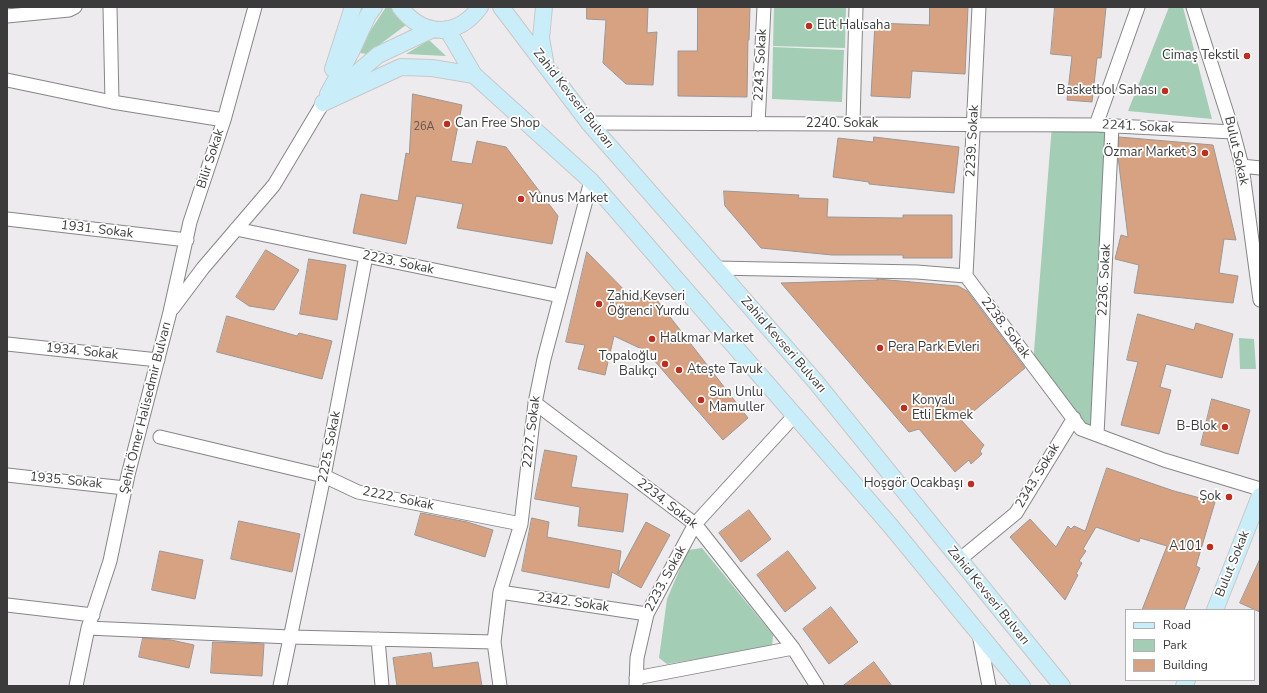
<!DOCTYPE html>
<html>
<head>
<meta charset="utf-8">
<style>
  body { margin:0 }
  #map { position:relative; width:1267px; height:693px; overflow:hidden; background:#eeebef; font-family:"Nunito Sans",sans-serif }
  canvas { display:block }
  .frame { position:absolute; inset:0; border:8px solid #3c3b3c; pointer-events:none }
  .legend { position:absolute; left:1125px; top:609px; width:130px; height:72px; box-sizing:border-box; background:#fff; border:1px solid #b1b1b1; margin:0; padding:5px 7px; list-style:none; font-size:12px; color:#3c3b3c }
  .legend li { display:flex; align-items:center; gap:8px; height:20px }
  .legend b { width:20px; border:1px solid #b1b1b1 }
</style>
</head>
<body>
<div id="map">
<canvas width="1267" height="693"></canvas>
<div class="frame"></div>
<ul class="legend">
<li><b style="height:5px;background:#caeef9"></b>Road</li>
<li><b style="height:11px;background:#a3cdb4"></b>Park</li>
<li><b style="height:11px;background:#d7a282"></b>Building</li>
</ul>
</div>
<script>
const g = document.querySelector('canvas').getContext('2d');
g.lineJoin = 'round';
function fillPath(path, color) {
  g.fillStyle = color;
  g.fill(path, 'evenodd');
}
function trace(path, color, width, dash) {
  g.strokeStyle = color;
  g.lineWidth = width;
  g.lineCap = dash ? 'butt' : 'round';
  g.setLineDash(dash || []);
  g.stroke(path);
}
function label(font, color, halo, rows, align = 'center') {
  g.font = font + ' "Nunito Sans",sans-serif';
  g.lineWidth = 3.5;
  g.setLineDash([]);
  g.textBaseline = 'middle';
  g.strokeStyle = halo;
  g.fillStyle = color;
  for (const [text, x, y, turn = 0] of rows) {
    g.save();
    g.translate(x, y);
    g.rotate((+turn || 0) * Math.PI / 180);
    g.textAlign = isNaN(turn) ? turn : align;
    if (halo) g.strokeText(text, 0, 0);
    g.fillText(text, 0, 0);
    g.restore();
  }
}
const green = new Path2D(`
  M 386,7 L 391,7 L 406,25 L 367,54 L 360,53 L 359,48 Z
  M 774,7 L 846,7 L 845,48 L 773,46 Z
  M 1169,7 L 1183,7 L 1212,119 L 1128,111 Z
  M 429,40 L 446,56 L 406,54 Z
  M 773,47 L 844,50 L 842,102 L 772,99 Z
  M 1052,125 L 1112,126 L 1097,435 L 1081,429 L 1033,364 Z
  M 1239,338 L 1254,339 L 1256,369 L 1240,369 Z
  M 702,548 L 773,635 L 772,647 L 667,664 L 659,658 L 667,599 L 688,550 Z`);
const building = new Path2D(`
  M 587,7 L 648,7 L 647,33 L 657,32 L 653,85 L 626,84 L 603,63 L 606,20 L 587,19 Z
  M 698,7 L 750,7 L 749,40 L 748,40 L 747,97 L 678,96 L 678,51 L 697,51 Z
  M 930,7 L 968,7 L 965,74 L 912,71 L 910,98 L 871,96 L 875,23 L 929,25 Z
  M 1055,7 L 1106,7 L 1101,58 L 1097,58 L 1092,102 L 1067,100 L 1072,56 L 1051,54 Z
  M 413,94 L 462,105 L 451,161 L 472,164 L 477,141 L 506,147 L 558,216 L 552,244 L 457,228 L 463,204 L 416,196 L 406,244 L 353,233 L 361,194 L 398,201 L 406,153 L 409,154 Z
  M 874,137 L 959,147 L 954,193 L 869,184 L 869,182 L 833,177 L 838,138 L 873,142 Z
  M 1119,137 L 1213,145 L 1236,240 L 1224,239 L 1219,273 L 1238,276 L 1233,303 L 1134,293 L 1139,265 L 1115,259 L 1121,235 L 1128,237 L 1118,157 Z
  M 724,191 L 799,195 L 798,198 L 828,199 L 827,217 L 903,218 L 903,215 L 952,215 L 952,258 L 903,258 L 903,255 L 832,255 L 761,248 L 725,206 Z
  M 266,250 L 299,270 L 274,310 L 249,306 L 236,297 Z
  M 587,252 L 636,302 L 650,291 L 748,418 L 723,440 L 646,351 L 614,336 L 605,375 L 578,369 L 585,345 L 566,342 Z
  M 309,259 L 346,265 L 337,320 L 300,314 Z
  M 877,279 L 958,286 L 967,291 L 1025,368 L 962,421 L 984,445 L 980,451 L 982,454 L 971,464 L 969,460 L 955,472 L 919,429 L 909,432 L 781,283 L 878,280 Z
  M 1138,314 L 1194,330 L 1196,323 L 1233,334 L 1222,378 L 1166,364 L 1160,387 L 1171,390 L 1159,434 L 1121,425 L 1138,362 L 1127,360 Z
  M 227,316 L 297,336 L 299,333 L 332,341 L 322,379 L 217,352 Z
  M 1212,399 L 1250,410 L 1238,454 L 1201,445 Z
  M 545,450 L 577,456 L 571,487 L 628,494 L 623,532 L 578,526 L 580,507 L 535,499 Z
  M 1107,468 L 1174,491 L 1215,502 L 1196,566 L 1200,568 L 1184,610 L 1142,610 L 1167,546 L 1140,538 L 1139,542 L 1096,527 L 1083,549 L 1086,551 L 1079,561 L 1082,563 L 1076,574 L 1078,575 L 1065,600 L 1010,537 L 1030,519 L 1056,547 L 1068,526 L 1071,529 L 1074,526 L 1085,531 Z
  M 749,510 L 771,539 L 741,562 L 719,533 Z
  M 421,513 L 467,522 L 493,530 L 485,557 L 415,535 Z
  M 532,518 L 549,522 L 547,537 L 621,551 L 618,574 L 646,522 L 670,535 L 641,588 L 612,572 L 609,588 L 522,571 Z
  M 239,521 L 300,534 L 292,572 L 231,559 Z
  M 160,551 L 203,560 L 195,599 L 152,590 Z
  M 788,551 L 816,588 L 785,612 L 757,575 Z
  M 1260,559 L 1260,612 L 1240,603 Z
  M 831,607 L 858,642 L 829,664 L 803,629 Z
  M 143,638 L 171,640 L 194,645 L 189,668 L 139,657 Z
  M 213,642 L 264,644 L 262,676 L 211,673 Z
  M 431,653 L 433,668 L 478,662 L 482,686 L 397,686 L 393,658 Z
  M 874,662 L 892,686 L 843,686 Z`);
const minor = new Path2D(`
  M 110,7 L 112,102
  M 1138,7 L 1096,125 L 1233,132
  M 1193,7 L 1233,132 L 1242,166 L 1260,300
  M 7,16 L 69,10 L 75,7
  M 7,80 L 112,102 L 224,120
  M 589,123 L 1096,125
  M 758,124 L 764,7
  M 853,124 L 856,7
  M 1242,166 L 1260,168
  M 7,219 L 187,240
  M 236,229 L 560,296
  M 716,268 L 917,272 L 966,276 L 1081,429 L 1164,460 L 1260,489
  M 966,276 L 979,7
  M 173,308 L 203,268 L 274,185 L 323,103
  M 7,344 L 158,360
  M 535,403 L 695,524 L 793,648 L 817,686
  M 1097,435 L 1112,126
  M 160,437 L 324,476 L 358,492 L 521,524
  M 7,475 L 125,488
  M 959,560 L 1016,513 L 1074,418
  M 500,592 L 647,614
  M 7,605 L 93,615
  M 88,628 L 290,637 L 494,642
  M 979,634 L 989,686
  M 378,639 L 382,686
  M 636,678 L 793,648
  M 76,686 L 88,628 L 110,561 L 128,475 L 170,312 L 190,222 L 224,120 L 255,7
  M 280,686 L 324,476 L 366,256
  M 500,686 L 494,642 L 500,592 L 521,524 L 535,403 L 544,359 L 591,181
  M 636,686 L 637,658 L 647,614 L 695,524 L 795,415`);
const major = new Path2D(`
  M 400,7 C 423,37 457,38 480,7
  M 501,7 L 589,123 L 815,381 L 1062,686
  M 544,7 L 541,38 L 545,61
  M 447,29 L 474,75 L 591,181 L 889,524 L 1022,686
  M 333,69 L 353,7
  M 336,91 L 378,55 L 433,29
  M 328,94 L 351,52 L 368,15 L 374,7
  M 323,103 L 401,67 L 432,68 L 474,75
  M 1215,610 L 1260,496
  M 1184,686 L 1187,680`);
const markers = [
  [809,26,4,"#bc2f1f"],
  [1247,56,4,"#bc2f1f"],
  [1165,91,4,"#bc2f1f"],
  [447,124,4,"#bc2f1f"],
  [1205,153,4,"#bc2f1f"],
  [521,199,4,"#bc2f1f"],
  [599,304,4,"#bc2f1f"],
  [652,339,4,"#bc2f1f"],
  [880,348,4,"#bc2f1f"],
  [665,364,4,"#bc2f1f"],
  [679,370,4,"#bc2f1f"],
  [701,400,4,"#bc2f1f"],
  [904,408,4,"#bc2f1f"],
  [1225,427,4,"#bc2f1f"],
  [971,484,4,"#bc2f1f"],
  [1229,497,4,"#bc2f1f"],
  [1210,547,4,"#bc2f1f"]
];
const numberNames = [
  ["26A",424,127]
];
const poiNames = [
  ["Elit Halısaha",817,26],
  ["Cimaş Tekstil",1239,56,"right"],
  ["Basketbol Sahası",1157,91,"right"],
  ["Can Free Shop",455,124],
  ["Özmar Market 3",1197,153,"right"],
  ["Yunus Market",529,199],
  ["Zahid Kevseri",607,297],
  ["Öğrenci Yurdu",607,312],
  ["Halkmar Market",660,339],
  ["Pera Park Evleri",888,348],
  ["Topaloğlu",657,357,"right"],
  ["Balıkçı",657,372,"right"],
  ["Ateşte Tavuk",687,370],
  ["Sun Unlu",709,393],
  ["Mamuller",709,408],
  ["Konyalı",912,401],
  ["Etli Ekmek",912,416],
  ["B-Blok",1217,427,"right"],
  ["Hoşgör Ocakbaşı",963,484,"right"],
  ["Şok",1221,497,"right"],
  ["A101",1202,547,"right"]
];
const streetNames = [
  ["2243. Sokak",761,65,-87],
  ["Zahid Kevseri Bulvarı",573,99,52],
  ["2240. Sokak",842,124],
  ["2241. Sokak",1138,127,3],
  ["2239. Sokak",973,141,-87],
  ["Bulut Sokak",1236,151,77],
  ["Bilir Sokak",211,159,-72],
  ["1931. Sokak",97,230,7],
  ["2223. Sokak",398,263,12],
  ["2236. Sokak",1105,280,-87],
  ["2238. Sokak",1005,328,53],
  ["Zahid Kevseri Bulvarı",783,345,49],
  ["1934. Sokak",82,352,6],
  ["Şehit Ömer Halisedmir Bulvarı",146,408,-76],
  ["2227. Sokak",532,432,-83],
  ["2225. Sokak",330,447,-79],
  ["2343. Sokak",1038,476,-59],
  ["1935. Sokak",66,481,6],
  ["2222. Sokak",398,499,12],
  ["2234. Sokak",667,504,38],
  ["Bulut Sokak",1233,564,-68],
  ["2233. Sokak",666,579,-62],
  ["Zahid Kevseri Bulvarı",988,596,51],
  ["2342. Sokak",573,603,8]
];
fillPath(green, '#a3cdb4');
fillPath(building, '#d7a282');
trace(building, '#9b9795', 1);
trace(minor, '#878588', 15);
trace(major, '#c8c8c8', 18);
trace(minor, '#fff', 13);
trace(major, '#caeef9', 16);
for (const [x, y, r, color] of markers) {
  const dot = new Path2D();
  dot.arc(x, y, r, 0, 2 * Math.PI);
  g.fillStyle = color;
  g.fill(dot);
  trace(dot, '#fff', 1.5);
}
label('11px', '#63554e', null, numberNames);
label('13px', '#3c3b3c', '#fff', poiNames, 'left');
label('13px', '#3c3b3c', '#fff', streetNames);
</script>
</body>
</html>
